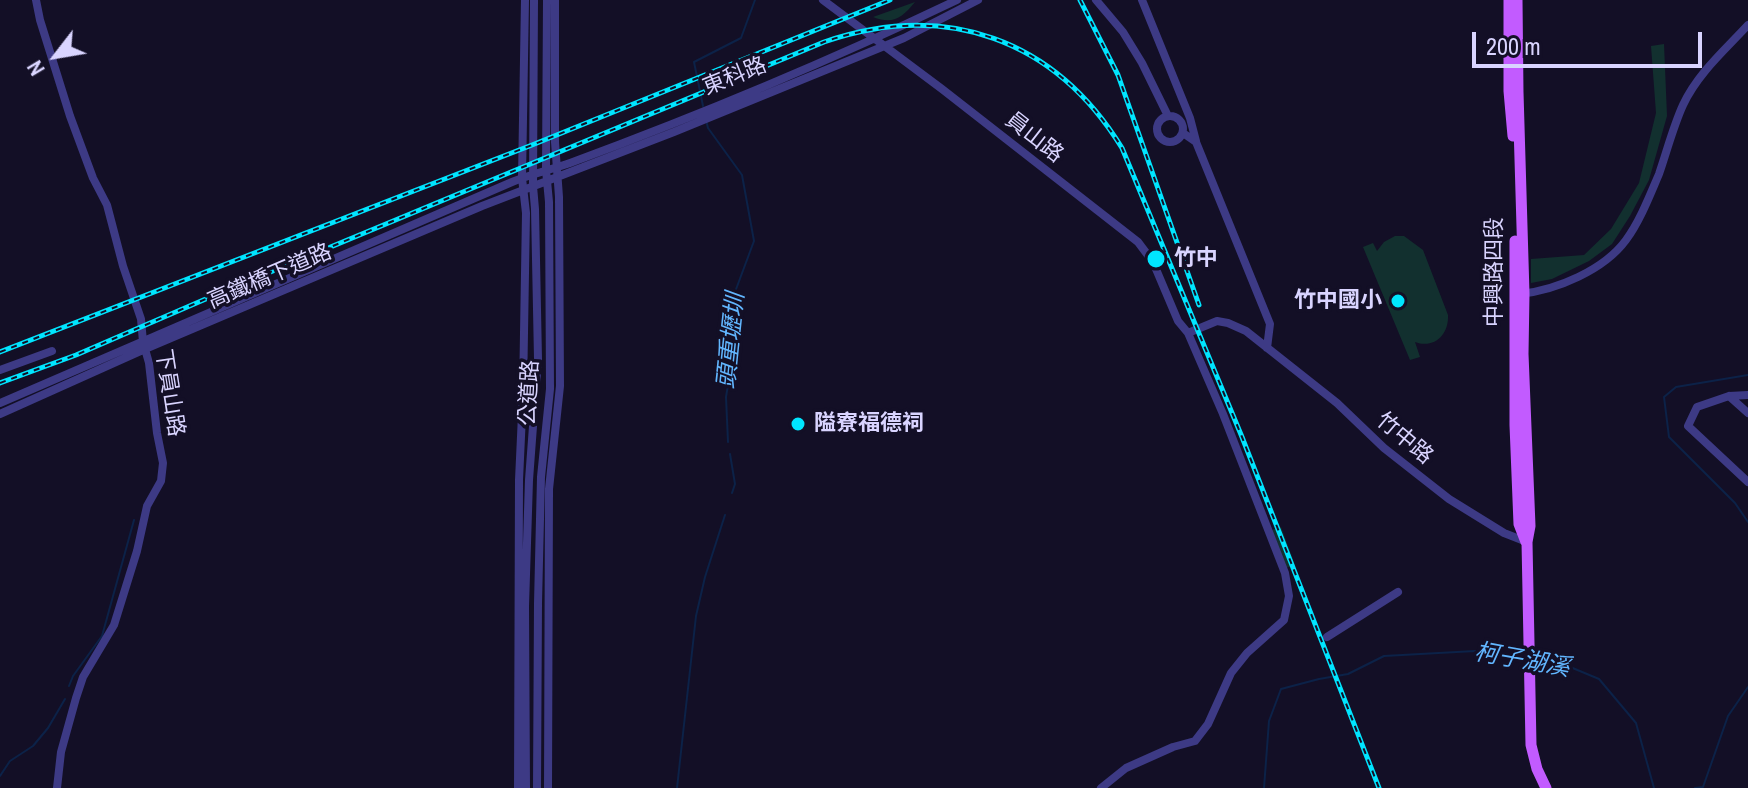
<!DOCTYPE html>
<html>
<head>
<meta charset="utf-8">
<style>
  body { margin:0 }
  #map { position:relative; width:1748px; height:788px; overflow:hidden; background:#130f26; font-family:"Archivo Narrow",sans-serif }
  canvas { display:block }
  .north { position:absolute; left:16px; top:16px; width:80px; height:80px; -webkit-text-stroke:6px #130f26; paint-order:stroke; rotate:239deg; font-size:22px; font-weight:700; line-height:32px; text-align:center; color:#d9d4ff }
  .north::after { content:''; display:block; margin:auto; width:28px; height:36px; background:#d9d4ff; clip-path:polygon(50% 0,100% 100%,50% 72%,0 100%) }
  .scale { position:absolute; left:1472px; top:32px; width:230px; height:36px; box-sizing:border-box; border:4px solid #d9d4ff; border-top:0; padding-left:10px; font-size:24px; line-height:28px; white-space:nowrap; color:#d9d4ff; -webkit-text-stroke:6px #130f26; paint-order:stroke }
</style>
</head>
<body>
<div id="map">
<canvas width="1748" height="788"></canvas>
<div class="north">N</div>
<div class="scale">200 m</div>
</div>
<script>
const g = document.querySelector('canvas').getContext('2d');
g.lineJoin = 'round';
function fillPath(path, color) {
  g.fillStyle = color;
  g.fill(path, 'evenodd');
}
function trace(path, color, width, dash) {
  g.strokeStyle = color;
  g.lineWidth = width;
  g.lineCap = dash ? 'butt' : 'round';
  g.setLineDash(dash || []);
  g.stroke(path);
}
function label(font, color, halo, rows, align = 'center') {
  g.font = font + ' "Archivo Narrow","Noto Sans TC",sans-serif';
  g.lineWidth = 7;
  g.setLineDash([]);
  g.textBaseline = 'middle';
  g.strokeStyle = halo;
  g.fillStyle = color;
  for (const [text, x, y, turn = 0] of rows) {
    g.save();
    g.translate(x, y);
    g.rotate((+turn || 0) * Math.PI / 180);
    g.textAlign = isNaN(turn) ? turn : align;
    if (halo) g.strokeText(text, 0, 0);
    g.fillText(text, 0, 0);
    g.restore();
  }
}
const green = new Path2D(`
  M 915,2 C 902,18 893,25 873,17 Z
  M 1664,44 L 1667,116 L 1649,180 L 1630,216 L 1612,244 L 1589,261 L 1552,279 L 1531,283 L 1531,259 L 1584,255 L 1611,229 L 1639,183 L 1656,113 L 1651,46 Z
  M 1395,236 L 1404,236 L 1423,250 L 1448,315 C 1449,335 1434,349 1415,342 L 1420,357 L 1410,360 L 1363,247 L 1373,243 L 1377,251 L 1384,242 Z
  M 1281,527 L 1295,565 L 1280,570 L 1266,532 Z`);
const stream = new Path2D(`
  M 703,106 L 694,62 L 741,38 L 755,0
  M 706,120 L 708,128 L 742,175 L 754,241 L 735,292 L 733,355 L 726,397 L 728,442
  M 1748,375 L 1676,387 L 1664,397 L 1669,437 L 1735,503 L 1748,522
  M 730,454 L 735,484 L 732,493
  M 1533,660 L 1563,664 L 1599,679 L 1636,723 L 1654,788
  M 69,686 L 73,676 L 102,636 L 134,520
  M 0,776 L 10,761 L 33,746 L 48,728 L 65,699
  M 677,788 L 696,616 L 705,577 L 725,515
  M 1264,788 L 1269,721 L 1281,689 L 1319,679 L 1348,674 L 1384,656 L 1475,651 L 1526,659
  M 1695,788 L 1703,787 L 1728,716 L 1748,687`);
const minor = new Path2D(`
  M 36,0 L 40,20 L 70,116 L 93,178 L 107,205 L 123,266 L 141,319 L 143,342 L 149,363 L 157,433 L 163,463 L 161,481 L 147,506 L 137,551 L 114,625 L 83,677 L 76,698 L 61,752 L 57,788
  M 823,0 L 942,89 L 1138,242 L 1153,262 L 1178,321 L 1188,333 L 1223,414 L 1285,573 L 1289,596 L 1284,620 L 1247,653 L 1231,673 L 1208,724 L 1195,741 L 1173,747 L 1126,768 L 1101,788
  M 1096,0 L 1123,32 L 1142,63 L 1168,116
  M 1142,0 L 1190,118 L 1196,141
  M1157 129a13 13 0 1 1 26 0a13 13 0 1 1-26 0Z
  M 1183,133 L 1196,142 L 1270,324 L 1267,348
  M 1520,294 C 1557,290 1604,270 1626,240 C 1640,221 1650,195 1659,174 C 1667,151 1673,127 1683,105 C 1698,73 1725,50 1748,25
  M 1188,333 L 1217,321 L 1228,323 L 1246,331 L 1337,403 L 1384,448 L 1449,499 L 1504,533 L 1527,542
  M 0,370 L 52,351
  M 1748,395 L 1729,396 L 1697,407 L 1688,426 L 1748,482
  M 1729,396 L 1748,413
  M 0,403 L 512,182 C 531,174 550,170 570,163 C 700,115 832,60 957,0
  M 0,414 L 145,349 L 482,206 L 674,132 L 904,38 L 978,0
  M 1327,637 L 1398,592
  M 518,788 L 519,480 L 523,393 L 526,213 L 522,178 L 525,0
  M 526,788 L 525,606 L 529,480 L 538,359 L 535,209 L 533,186 L 534,0
  M 537,788 L 538,603 L 541,477 L 550,389 L 549,202 L 546,170 L 547,0
  M 548,788 L 549,489 L 560,386 L 559,197 L 555,142 L 555,0`);
const major = new Path2D(`
  M 1509,0 L 1509,91 L 1513,136
  M 1517,0 L 1518,92 L 1524,294 L 1523,354 L 1530,526 L 1527,542 L 1531,745 L 1537,769 L 1546,788
  M 1515,241 L 1515,425 L 1519,524 L 1526,542`);
const rail = new Path2D(`
  M 1080,0 L 1118,75 L 1199,305
  M 0,352 L 532,145 L 890,0
  M 0,383 L 76,355 L 215,295 L 824,42 C 946,0 1055,39 1122,148 L 1242,437 L 1379,788`);
const markers = [
  [1156,259,10,"#00e5ff"],
  [1398,301,8,"#00e5ff"],
  [798,424,8,"#00e5ff"]
];
const streetNames = [
  ["東科路",735,77,-22],
  ["員山路",1034,138,38],
  ["中興路四段",1495,272,-90],
  ["高鐵橋下道路",270,277,-23],
  ["下員山路",169,393,81],
  ["公道路",530,393,-87],
  ["竹中路",1404,439,40]
];
const poiNames = [
  ["竹中",1174,259],
  ["竹中國小",1382,301,"right"],
  ["隘寮福德祠",814,424]
];
const waterNames = [
  ["頭重壢圳",732,341,-84],
  ["柯子湖溪",1522,661,10]
];
fillPath(green, '#12302f');
trace(stream, '#0c2248', 2);
trace(minor, '#3d3a85', 8);
trace(major, '#c25bff', 11);
trace(rail, '#00e5ff', 5);
trace(rail, '#130f26', 2, [6]);
for (const [x, y, r, color] of markers) {
  const dot = new Path2D();
  dot.arc(x, y, r, 0, 2 * Math.PI);
  g.fillStyle = color;
  g.fill(dot);
  trace(dot, '#130f26', 3);
}
label('22px', '#d9d4ff', '#130f26', streetNames);
label('bold 22px', '#d9d4ff', '#130f26', poiNames, 'left');
label('italic 24px', '#62b6ff', '#130f26', waterNames);
</script>
</body>
</html>
